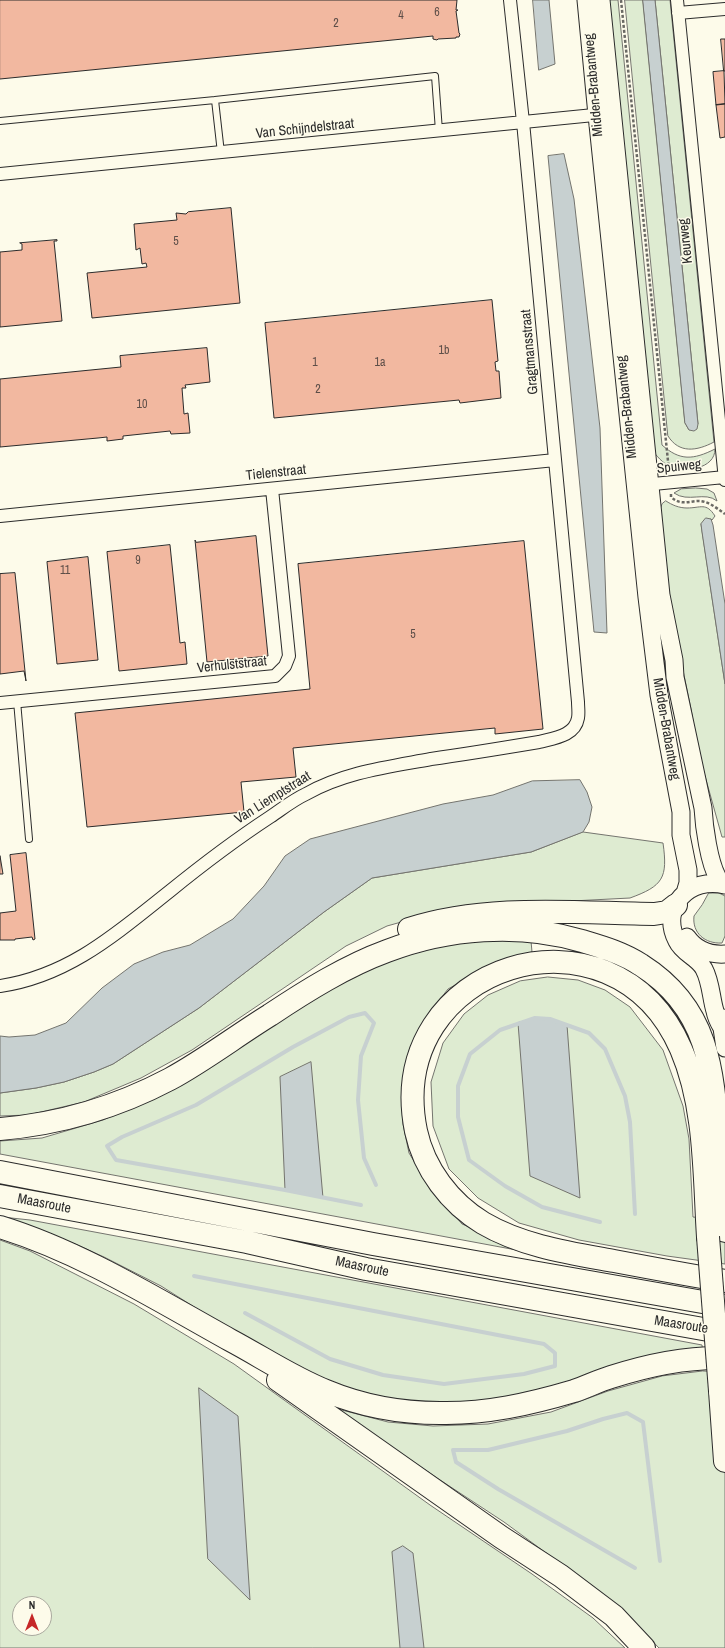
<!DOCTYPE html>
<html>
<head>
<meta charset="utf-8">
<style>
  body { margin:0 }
  #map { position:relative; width:725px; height:1648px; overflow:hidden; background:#fdfbea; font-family:"Archivo Narrow",sans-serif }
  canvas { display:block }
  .north { position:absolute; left:12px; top:1596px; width:40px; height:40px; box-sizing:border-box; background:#fdfbea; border:1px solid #a9a89e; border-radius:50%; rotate:0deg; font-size:11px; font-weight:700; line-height:16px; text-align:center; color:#2b2b2b }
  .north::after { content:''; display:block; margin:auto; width:14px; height:18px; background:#c62828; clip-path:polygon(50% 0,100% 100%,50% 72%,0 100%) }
</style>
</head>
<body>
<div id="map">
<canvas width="725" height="1648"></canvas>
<div class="north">N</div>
</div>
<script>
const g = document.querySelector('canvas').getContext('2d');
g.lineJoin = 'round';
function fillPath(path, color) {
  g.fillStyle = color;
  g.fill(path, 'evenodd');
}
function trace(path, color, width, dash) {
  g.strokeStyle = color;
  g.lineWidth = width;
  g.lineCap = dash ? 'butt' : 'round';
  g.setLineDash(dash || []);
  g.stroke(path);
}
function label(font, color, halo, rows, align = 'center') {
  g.font = font + ' "Archivo Narrow",sans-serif';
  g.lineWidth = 3;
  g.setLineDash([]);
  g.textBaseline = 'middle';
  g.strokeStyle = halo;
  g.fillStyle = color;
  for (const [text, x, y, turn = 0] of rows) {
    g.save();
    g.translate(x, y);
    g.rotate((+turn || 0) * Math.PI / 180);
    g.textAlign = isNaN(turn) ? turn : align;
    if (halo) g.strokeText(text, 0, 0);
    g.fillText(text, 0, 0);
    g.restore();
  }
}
const green = new Path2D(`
  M 605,0 L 618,0 L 662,445 C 680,461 693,460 715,449 C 715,469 685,473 670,466 C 662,463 657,456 652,450 Z
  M 625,0 L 643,0 L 685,423 L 689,430 L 698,424 L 655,0 L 670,0 L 714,442 C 697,451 679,454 668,436 Z
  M 696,488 L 707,489 L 714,493 L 717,501 C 705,491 688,503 674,493 L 681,489 Z
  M 666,501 C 672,505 679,508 687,508 C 701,508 706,502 715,516 L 712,520 L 711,519 L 701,524 L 725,684 L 725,837 L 722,837 L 698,751 L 691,709 L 672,617 L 658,515 L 662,504 Z
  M 583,832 L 663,843 C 668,878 663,886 630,898 L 455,907 L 387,926 L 346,946 L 192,1050 L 141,1078 L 84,1102 L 28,1115 L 0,1116 L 0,1093 L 36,1088 L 64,1082 L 94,1072 L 113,1064 L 199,1008 L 324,912 L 372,878 L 531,852 Z
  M 709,893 L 719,893 L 725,896 L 725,936 L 722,943 C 705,944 692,933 694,916 L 702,905 Z
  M 448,940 L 531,941 L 532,952 L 498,961 L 448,989 L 427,1016 L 409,1051 L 402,1088 L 403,1124 L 409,1153 L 428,1184 L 462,1224 L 538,1254 L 0,1154 L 0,1141 L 42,1138 L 103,1120 L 186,1082 L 328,989 L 372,964 Z
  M 548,977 L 578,980 L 605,990 L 630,1007 L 663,1050 L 683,1106 L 689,1139 L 693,1217 L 725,1220 L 725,1264 L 667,1256 L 579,1240 L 519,1223 L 478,1198 L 449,1169 L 433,1126 L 431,1082 L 443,1043 L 464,1014 L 488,995 L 520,981 Z
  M 2,1217 L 30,1220 L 702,1345 L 703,1354 L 524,1399 L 410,1404 L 320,1381 L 252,1345 L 199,1310 L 161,1286 L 104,1257 L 75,1244 Z
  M 0,1240 L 30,1251 L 134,1304 L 234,1364 L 430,1505 L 532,1574 L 593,1618 L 625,1648 L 0,1648 ZM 20,1604 L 44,1604 L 44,1628 L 20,1628 Z
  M 703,1371 L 725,1372 L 725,1648 L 659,1648 L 631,1619 L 572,1572 L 504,1522 L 437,1478 L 334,1408 L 388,1422 L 433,1426 L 488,1424 L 551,1412 L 608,1391 L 662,1376 Z`);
const water = new Path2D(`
  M 533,0 L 549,0 L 555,64 L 539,70 Z
  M 643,0 L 655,0 L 698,424 L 697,429 L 694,431 L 689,430 L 685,423 Z
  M 564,154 L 574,199 L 600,428 L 607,633 L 594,632 L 548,156 Z
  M 706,518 L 711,519 L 713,525 L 725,604 L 725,684 L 702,532 L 701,524 Z
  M 580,780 L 587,792 L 592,807 L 589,822 L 583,832 L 531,852 L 372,878 L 324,912 L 199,1008 L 113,1064 L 94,1072 L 64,1082 L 36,1088 L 0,1093 L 0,1036 L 9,1037 L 35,1035 L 66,1023 L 102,988 L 134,964 L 163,952 L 190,945 L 233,919 L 264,886 L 285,856 L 310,839 L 443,804 L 493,795 L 532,781 Z
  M 535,1018 L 550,1019 L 567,1025 L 580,1198 L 530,1176 L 518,1023 Z
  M 311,1062 L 323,1198 L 285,1190 L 280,1077 Z
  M 199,1388 L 238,1416 L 250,1600 L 208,1559 Z
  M 403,1546 L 413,1553 L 424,1648 L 400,1648 L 392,1552 Z`);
const stream = new Path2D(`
  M 361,1205 L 285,1190 L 116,1160 L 107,1146 L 122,1137 L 196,1105 L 293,1047 L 349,1017 L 365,1013 L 374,1023 L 361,1056 L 358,1100 L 364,1158 L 376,1185
  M 600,1222 L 542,1207 L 505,1186 L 469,1160 L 458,1117 L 458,1086 L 470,1054 L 500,1030 L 535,1018 L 550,1019 L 589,1033 L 605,1049 L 625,1096 L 630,1122 L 635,1214
  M 194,1276 L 544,1344 L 555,1353 L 555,1366 L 524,1374 L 444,1384 L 383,1375 L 330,1359 L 245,1313
  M 635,1568 L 498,1489 L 456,1462 L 453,1450 L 488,1450 L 567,1431 L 603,1419 L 627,1413 L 643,1422 L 660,1561`);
const building = new Path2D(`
  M 0,0 L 457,0 L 456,10 L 458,10 L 456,11 L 459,33 L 460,34 L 459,37 L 456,37 L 456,38 L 438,39 L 437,40 L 433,39 L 433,36 L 0,79 Z
  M 721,39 L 725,39 L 725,71 L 724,71 Z
  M 724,71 L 725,104 L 716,105 L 713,72 Z
  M 725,104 L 725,137 L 720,138 L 716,105 Z
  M 231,208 L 240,303 L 92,318 L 87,273 L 147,267 L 146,263 L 142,264 L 140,248 L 136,250 L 134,224 L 177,220 L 176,213 L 186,214 L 188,212 Z
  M 57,240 L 57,241 L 54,241 L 62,321 L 0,327 L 0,252 L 22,250 L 22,244 L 20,243 Z
  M 492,300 L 498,361 L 495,362 L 496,371 L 499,371 L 501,398 L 460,403 L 459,400 L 274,418 L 265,323 Z
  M 207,348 L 210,382 L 185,385 L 186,388 L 182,388 L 184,414 L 188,413 L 190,433 L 171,434 L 170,431 L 123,436 L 123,439 L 107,441 L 107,437 L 98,438 L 0,447 L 0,379 L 121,367 L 120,356 Z
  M 256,536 L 268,656 L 207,662 L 195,540 L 196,542 Z
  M 524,541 L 543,729 L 495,734 L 495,728 L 293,748 L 296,777 L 241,782 L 244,812 L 87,827 L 75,713 L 310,689 L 298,564 Z
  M 170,545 L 180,643 L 185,642 L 187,664 L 119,671 L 107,552 Z
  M 88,557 L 98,660 L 57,664 L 47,562 Z
  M 15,573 L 26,681 L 24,671 L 0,674 L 0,574 Z
  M 26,853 L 35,939 L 33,940 L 32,937 L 15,939 L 15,940 L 0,940 L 0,913 L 16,911 L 10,855 Z
  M 0,856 L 3,874 L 0,874 Z`);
const path = new Path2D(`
  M 621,0 L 669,471
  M 671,494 L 671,497 C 683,508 693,498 705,502 C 712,504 719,510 725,514`);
const lane = new Path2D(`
  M 215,100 L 435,76 L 439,131
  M 0,121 L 215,100 L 221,153
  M 17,701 L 29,839`);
const street = new Path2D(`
  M 677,0 L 725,480
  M 678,13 L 725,9
  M 0,174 L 604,114
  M 643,485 L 725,477
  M 0,516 L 555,460
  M 0,703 L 275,676 L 285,666 L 289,656 L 272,489
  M 0,986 C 69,976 117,933 170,891 C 202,865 235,840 270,817 C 282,809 293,800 306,794 C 345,772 388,767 431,759 C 467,754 503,748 539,742 C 554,738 575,736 578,718 C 579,713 578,707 578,702 L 523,122 L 510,0`);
const secondary = new Path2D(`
  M 586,0 L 597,115 L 647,597 L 659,695 L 681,812 L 681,835 L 688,870 L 688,883 L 685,893
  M 601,0 L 661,595 L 674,660 L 675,677 L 703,808 C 704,826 709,863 718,878 C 720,880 723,882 725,884
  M 687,937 C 696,950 710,955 725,954
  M 723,1018 L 722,1028 L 725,1048
  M 722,1028 C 719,1023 716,1017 715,1011 C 711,998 711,982 704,969 C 698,957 683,954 677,941 C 659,907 690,876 725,885`);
const highway = new Path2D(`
  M 409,929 C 488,904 573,913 654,914 L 667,912 L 676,905
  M 0,1129 C 60,1124 117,1107 170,1079 C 205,1060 236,1036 270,1015 C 306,991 346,966 387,951 C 447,928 519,922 582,941 C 602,947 623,953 641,965 C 709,1008 713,1070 718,1142 C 720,1172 723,1201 725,1231
  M 0,1172 L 373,1244 L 725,1306
  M 0,1196 L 247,1242 L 366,1269 L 725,1333
  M 0,1227 C 81,1252 156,1299 230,1340 C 262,1357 293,1378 326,1391 C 362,1406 402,1413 440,1413 C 486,1414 530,1404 574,1391 C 586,1387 598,1381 611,1377 C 648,1365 686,1357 725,1358
  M 708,1237 C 704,1175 706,1107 681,1049 C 613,892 382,964 416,1131 C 424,1169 450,1203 483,1223 C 522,1246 570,1253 614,1261 C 651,1268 688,1275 725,1281
  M 278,1380 L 501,1537 L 561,1576 L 614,1616 L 644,1648
  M 720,1391 L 725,1461`);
const highwayBridge = new Path2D(`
  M 708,1237 L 720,1391`);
const numberNames = [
  ["6",437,13],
  ["4",401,16],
  ["2",336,24],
  ["5",176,242],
  ["1b",444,351],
  ["1",315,363],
  ["1a",380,363],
  ["2",318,390],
  ["10",142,405],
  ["9",138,561],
  ["11",65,571],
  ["5",413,635]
];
const streetNames = [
  ["Midden-Brabantweg",594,85,-95],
  ["Van Schijndelstraat",305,129,-6],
  ["Keurweg",686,241,-96],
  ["Gragtmansstraat",530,352,-95],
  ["Midden-Brabantweg",627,407,-96],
  ["Spuiweg",679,467,-6],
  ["Tielenstraat",276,473,-6],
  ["Verhulststraat",232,665,-6],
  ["Midden-Brabantweg",666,729,80],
  ["Van Liemptstraat",273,798,-32],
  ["Maasroute",44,1204,11],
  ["Maasroute",362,1267,12],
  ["Maasroute",681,1325,9]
];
fillPath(green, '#deebd1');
trace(green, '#74746e', 1);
fillPath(water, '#c7d0d0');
trace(water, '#74746e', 1);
trace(stream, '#c7d0d0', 4);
fillPath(building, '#f2b8a0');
trace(building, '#2b2b2b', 1);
trace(lane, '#2b2b2b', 8);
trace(street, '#2b2b2b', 14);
trace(secondary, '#2b2b2b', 19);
trace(highway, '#2b2b2b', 24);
trace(path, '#6a6964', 2.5, [3, 2]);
trace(lane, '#fdfbea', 6);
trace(street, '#fdfbea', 12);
trace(secondary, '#fdfbea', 17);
trace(highway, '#fdfbea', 22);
trace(highwayBridge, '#2b2b2b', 24, []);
trace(highwayBridge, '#fdfbea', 22);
label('12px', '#5d4e48', null, numberNames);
label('14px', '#2b2b2b', '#fdfbea', streetNames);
</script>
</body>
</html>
